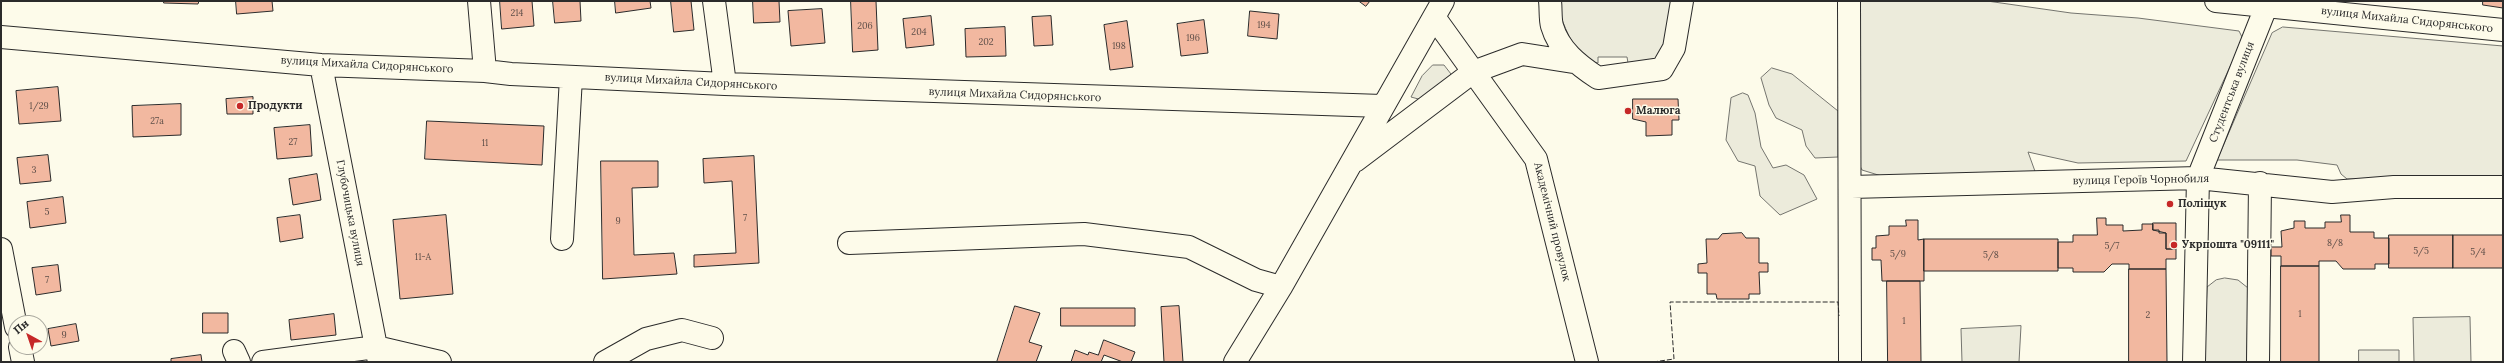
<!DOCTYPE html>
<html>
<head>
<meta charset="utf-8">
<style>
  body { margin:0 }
  #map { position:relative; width:2504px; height:363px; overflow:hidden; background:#fdfbea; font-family:Lora,serif }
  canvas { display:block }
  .frame { position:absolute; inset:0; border:2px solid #2b2b2b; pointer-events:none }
  .north { position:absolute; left:8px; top:315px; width:40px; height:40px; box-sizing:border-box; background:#fdfbea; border:1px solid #a9a89e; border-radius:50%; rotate:320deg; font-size:11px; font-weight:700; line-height:16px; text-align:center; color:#2b2b2b }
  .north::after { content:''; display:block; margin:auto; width:14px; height:18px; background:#c62828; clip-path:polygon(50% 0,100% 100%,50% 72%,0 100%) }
</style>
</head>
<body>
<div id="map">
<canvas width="2504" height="363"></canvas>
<div class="frame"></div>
<div class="north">Пн</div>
</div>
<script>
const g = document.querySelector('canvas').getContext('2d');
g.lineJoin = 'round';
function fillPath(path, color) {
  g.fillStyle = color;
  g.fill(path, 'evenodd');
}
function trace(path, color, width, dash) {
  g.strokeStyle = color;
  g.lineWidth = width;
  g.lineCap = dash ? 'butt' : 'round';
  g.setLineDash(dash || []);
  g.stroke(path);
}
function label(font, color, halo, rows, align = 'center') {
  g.font = font + ' Lora,serif';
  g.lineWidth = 3;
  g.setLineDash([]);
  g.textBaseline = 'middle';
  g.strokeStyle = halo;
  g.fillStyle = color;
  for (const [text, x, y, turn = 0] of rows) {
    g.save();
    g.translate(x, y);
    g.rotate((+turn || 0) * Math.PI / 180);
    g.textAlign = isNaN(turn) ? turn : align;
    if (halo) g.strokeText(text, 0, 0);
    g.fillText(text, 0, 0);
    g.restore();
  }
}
const green = new Path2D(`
  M 1556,1 L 1681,1 L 1680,55 L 1628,63 L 1627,57 L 1598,57 L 1598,63 C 1574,60 1562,21 1556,1 Z
  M 1860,1 L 1987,1 L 2071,13 L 2138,18 L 2239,31 L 2243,39 L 2186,161 L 2078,163 L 2028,152 L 2036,174 L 1888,178 L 1862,170 L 1857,160 Z
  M 2283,27 L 2503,46 L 2503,179 L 2347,179 L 2341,174 L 2337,165 L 2297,160 L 2217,160 L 2272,33 Z
  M 1433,65 L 1444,65 L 1451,74 L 1448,85 L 1422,100 L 1411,97 L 1422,76 Z
  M 1772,68 L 1792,74 L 1838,111 L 1838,157 L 1815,158 L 1806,146 L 1802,130 L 1776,118 L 1769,105 L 1761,78 Z
  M 1743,93 L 1748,95 L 1755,113 L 1761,147 L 1773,168 L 1786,165 L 1804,175 L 1817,199 L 1780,215 L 1760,196 L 1755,166 L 1738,161 L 1726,140 L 1731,98 Z
  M 2225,278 L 2238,280 L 2248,288 L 2247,362 L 2204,362 L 2207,287 L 2216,280 Z
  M 2470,317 L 2471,362 L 2414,362 L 2413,318 Z
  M 2021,326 L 2019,362 L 1962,362 L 1961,329 Z
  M 2359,350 L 2399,350 L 2399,362 L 2359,362 Z`);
const building = new Path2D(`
  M 164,1 L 199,1 L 198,4 L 164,3 Z
  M 236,1 L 272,1 L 273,11 L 237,14 Z
  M 500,1 L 532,1 L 534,26 L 502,29 Z
  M 553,1 L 580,1 L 581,21 L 555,23 Z
  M 615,1 L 650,1 L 651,8 L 616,13 Z
  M 671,1 L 691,1 L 694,30 L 674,32 Z
  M 753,1 L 779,1 L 780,22 L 754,23 Z
  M 851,1 L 876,1 L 878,50 L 853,52 Z
  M 1359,1 L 1370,1 L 1366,6 Z
  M 2483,1 L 2503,1 L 2503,8 L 2483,5 Z
  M 822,9 L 825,43 L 791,46 L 788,11 Z
  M 1250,11 L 1279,14 L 1277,39 L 1248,36 Z
  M 931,16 L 934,45 L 906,48 L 903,19 Z
  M 1051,16 L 1053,45 L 1034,46 L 1032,17 Z
  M 1204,20 L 1208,53 L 1181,56 L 1177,24 Z
  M 1127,21 L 1133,67 L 1110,70 L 1104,25 Z
  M 1005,27 L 1006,56 L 966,57 L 965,29 Z
  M 58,87 L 61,121 L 19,124 L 16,91 Z
  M 253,97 L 253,114 L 227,114 L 226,99 Z
  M 1633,99 L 1678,99 L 1679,120 L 1672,120 L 1672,135 L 1646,136 L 1646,122 L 1633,119 Z
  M 181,104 L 181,135 L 133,137 L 132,106 Z
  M 427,121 L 544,126 L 542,165 L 425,159 Z
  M 310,125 L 312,156 L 277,159 L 274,128 Z
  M 48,155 L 51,181 L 20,184 L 17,158 Z
  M 754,156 L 759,263 L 694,267 L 694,255 L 736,253 L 732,181 L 704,183 L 703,159 Z
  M 601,161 L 658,161 L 658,187 L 632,188 L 634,255 L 674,253 L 677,274 L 603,279 Z
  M 317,174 L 321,200 L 293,205 L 289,179 Z
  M 63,197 L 66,223 L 30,228 L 27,202 Z
  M 300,215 L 303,238 L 280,242 L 277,218 Z
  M 446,215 L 453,294 L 400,299 L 393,220 Z
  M 2341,215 L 2350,215 L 2350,232 L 2374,232 L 2374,238 L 2389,238 L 2389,264 L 2375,264 L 2375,269 L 2343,269 L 2336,261 L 2319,261 L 2319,266 L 2281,266 L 2281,256 L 2271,256 L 2271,247 L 2282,247 L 2281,231 L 2294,228 L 2294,221 L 2305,221 L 2305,228 L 2325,228 L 2325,222 L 2341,222 Z
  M 2097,218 L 2106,218 L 2106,225 L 2123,225 L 2123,231 L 2142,230 L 2142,224 L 2153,224 L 2153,230 L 2166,233 L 2166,249 L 2176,249 L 2176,259 L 2166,259 L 2166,269 L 2129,269 L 2129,264 L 2112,264 L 2104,272 L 2073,272 L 2073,268 L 2058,268 L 2058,242 L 2073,242 L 2073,235 L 2097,235 Z
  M 1906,220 L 1918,220 L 1918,240 L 1924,239 L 1924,281 L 1882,281 L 1881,260 L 1872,260 L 1872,248 L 1876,248 L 1876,236 L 1889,235 L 1889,226 L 1906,226 Z
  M 2153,223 L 2176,223 L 2176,249 L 2166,249 L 2166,233 L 2159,233 L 2159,230 L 2153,230 Z
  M 1742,233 L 1746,238 L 1759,238 L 1759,263 L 1768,263 L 1768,272 L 1759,272 L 1760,294 L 1749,294 L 1749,299 L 1717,299 L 1716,294 L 1707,294 L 1707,273 L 1698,273 L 1698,264 L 1707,263 L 1706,239 L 1718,239 L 1722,234 Z
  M 2389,235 L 2453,235 L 2453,268 L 2389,268 Z
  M 2453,235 L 2503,235 L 2503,268 L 2453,268 Z
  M 1924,239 L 2058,239 L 2058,271 L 1924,271 Z
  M 58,265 L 61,291 L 36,295 L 32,268 Z
  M 2281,266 L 2319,266 L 2319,362 L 2281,362 Z
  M 2129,269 L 2166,269 L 2167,362 L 2129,362 Z
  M 1887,281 L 1920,281 L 1921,362 L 1888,362 Z
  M 1015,306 L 1040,313 L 1029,342 L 1042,346 L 1036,362 L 997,362 Z
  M 1179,306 L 1183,362 L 1164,362 L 1161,307 Z
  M 1061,308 L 1135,308 L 1135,326 L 1061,326 Z
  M 203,313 L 228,313 L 228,333 L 203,333 Z
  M 334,314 L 336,335 L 291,340 L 289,320 Z
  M 76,324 L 79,341 L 51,346 L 48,329 Z
  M 1104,340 L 1135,352 L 1131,362 L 1123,362 L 1104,355 L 1101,362 L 1071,362 L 1075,350 L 1088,355 L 1089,352 L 1098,355 Z
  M 201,355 L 202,362 L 171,362 L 171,359 Z`);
const minor = new Path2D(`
  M 479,1 L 485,71
  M 714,1 L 725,84
  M 1550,1 C 1551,9 1550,19 1552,26 C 1559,50 1578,65 1598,78 L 1662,69 L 1674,48 L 1682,1
  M 1849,1 L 1850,362
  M 2216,1 L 2503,30
  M 1434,17 L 1536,159 L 1587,362
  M 1,37 L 321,65 L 485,71 L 511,74 L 725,84 L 1382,106
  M 321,65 L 379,362
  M 1355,161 L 1473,72 L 1522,54 L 1573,62
  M 1851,187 L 2198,178 L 2332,192 L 2394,187 L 2503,187
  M 562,239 L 571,77
  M 849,243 L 1084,234 L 1189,247 L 1256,280 L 1281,287
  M 1,249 L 16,327
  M 20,347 L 23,362
  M 234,351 L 239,362
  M 263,362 L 376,347 L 440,362
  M 605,362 L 646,339 L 682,330 L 712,338
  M 1235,362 L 1281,287 L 1443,1
  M 2194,362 L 2198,178 L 2266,7
  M 2258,362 L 2260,183`);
const fence = new Path2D(`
  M 1653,362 L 1674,359 L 1670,302 L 1838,302 L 1839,316`);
const markers = [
  [240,106,4,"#c62828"],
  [1628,111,4,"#c62828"],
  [2170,204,4,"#c62828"],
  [2174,245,4,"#c62828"]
];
const numberNames = [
  ["214",517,13],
  ["194",1264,25],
  ["206",865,26],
  ["204",919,32],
  ["196",1193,38],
  ["202",986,42],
  ["198",1119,46],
  ["1/29",39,106],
  ["27а",157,121],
  ["27",293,142],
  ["11",485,143],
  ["3",34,170],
  ["5",47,212],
  ["7",745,218],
  ["9",618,221],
  ["8/8",2335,243],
  ["5/7",2112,246],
  ["5/5",2421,251],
  ["5/4",2478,252],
  ["5/9",1898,254],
  ["5/8",1991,255],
  ["11-А",423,257],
  ["7",47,280],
  ["1",2300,314],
  ["2",2148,315],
  ["1",1904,321],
  ["9",64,335]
];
const streetNames = [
  ["вулиця Михайла Сидорянського",2407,20,6],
  ["вулиця Михайла Сидорянського",367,65,3],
  ["вулиця Михайла Сидорянського",691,82,3],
  ["Студентська вулиця",2232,92,-69],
  ["вулиця Михайла Сидорянського",1015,95,2],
  ["вулиця Героїв Чорнобиля",2141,180,-1],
  ["Глубочицька вулиця",350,213,79],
  ["Академічний провулок",1552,222,76]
];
const poiNames = [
  ["Продукти",248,106],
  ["Малюга",1636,111],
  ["Поліщук",2178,204],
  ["Укрпошта \"09111\"",2182,245]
];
fillPath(green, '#ecebdb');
trace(green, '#74746e', 1);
fillPath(building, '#f2b8a0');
trace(building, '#2b2b2b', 1);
trace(minor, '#2b2b2b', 24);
trace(minor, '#fdfbea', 22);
trace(fence, '#2b2b2b', 1, [5, 2]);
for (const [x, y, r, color] of markers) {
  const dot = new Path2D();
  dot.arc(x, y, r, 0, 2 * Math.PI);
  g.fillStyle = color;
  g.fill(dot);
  trace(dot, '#fdfbea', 1.5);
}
label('9px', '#5d4e48', null, numberNames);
label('11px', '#2b2b2b', '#fdfbea', streetNames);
label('bold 11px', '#2b2b2b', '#fdfbea', poiNames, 'left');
</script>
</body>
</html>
